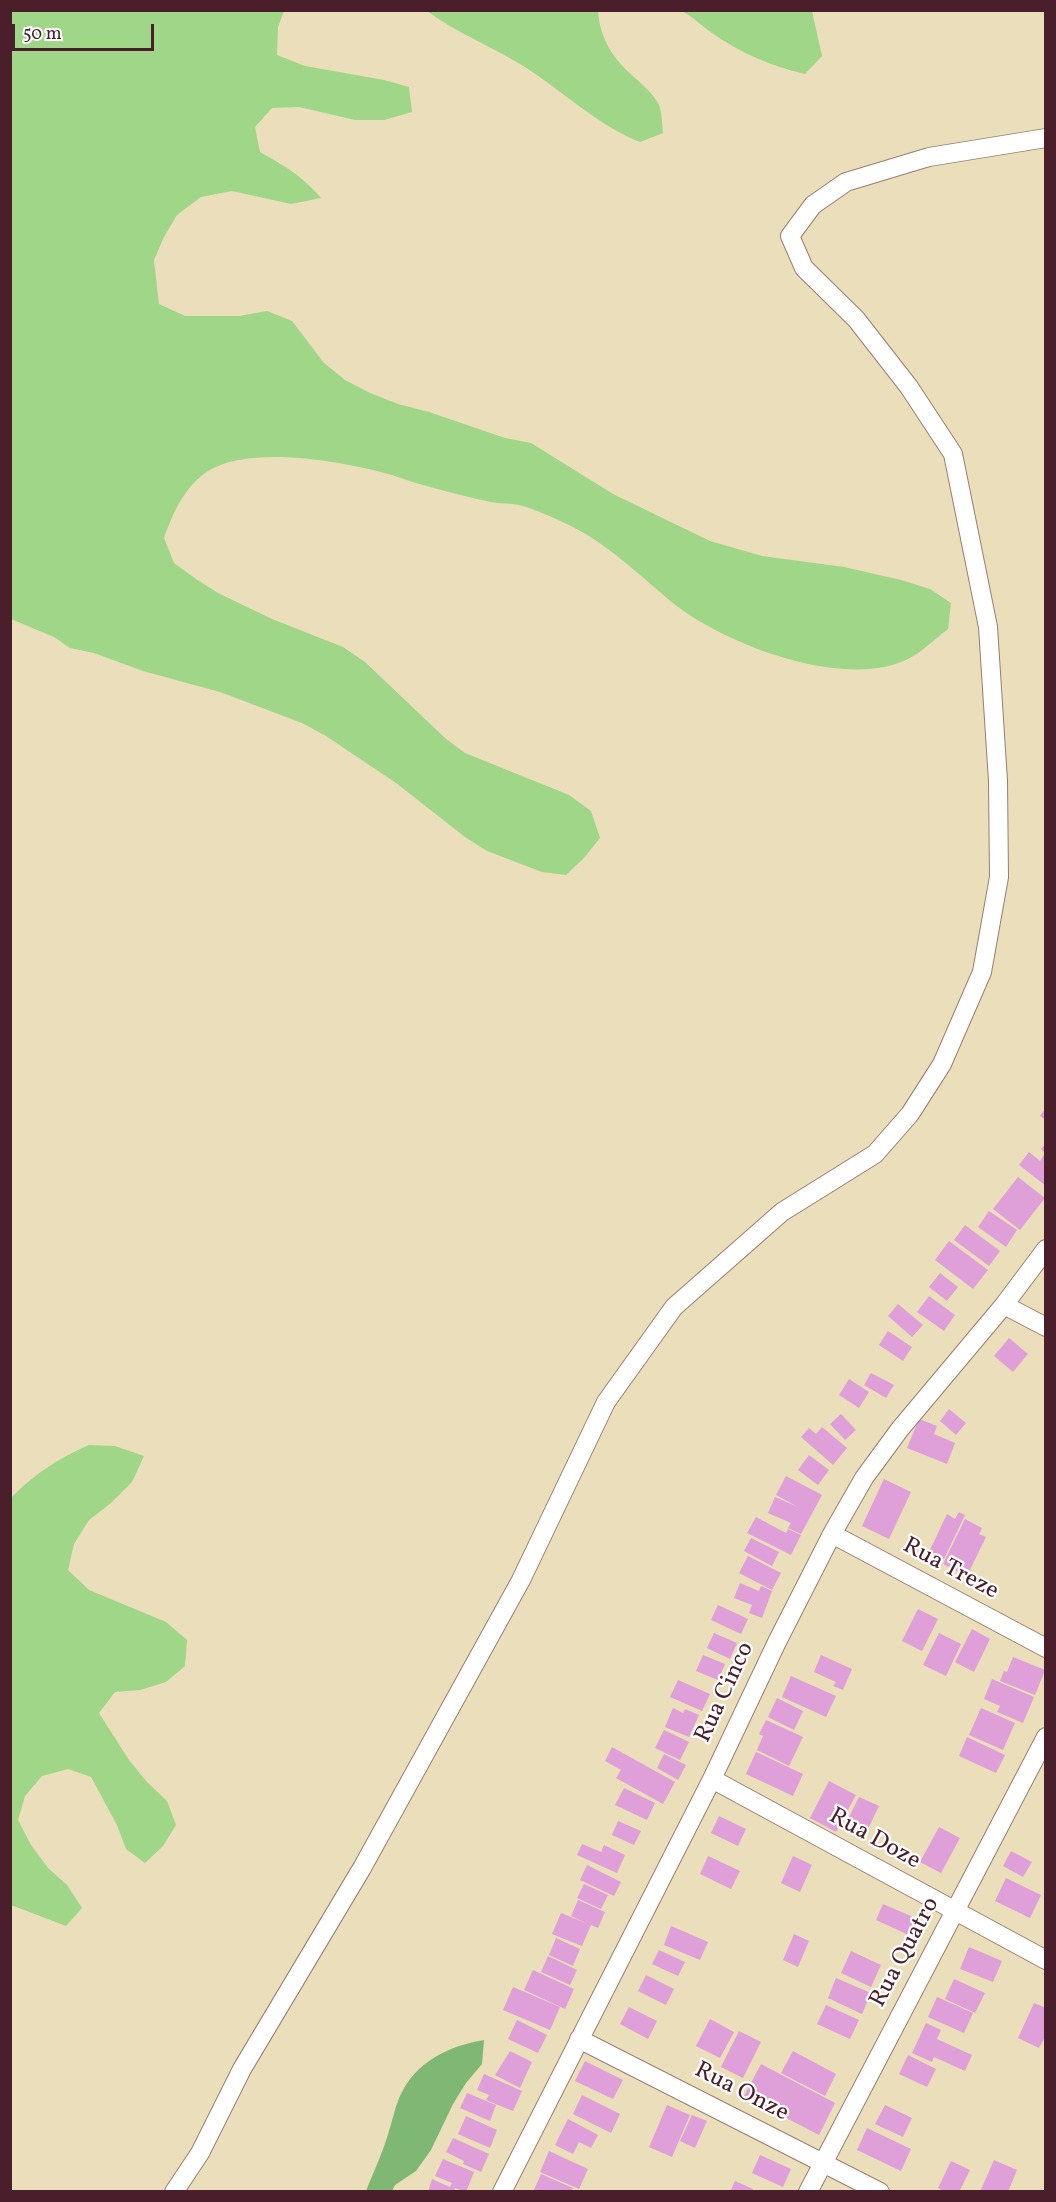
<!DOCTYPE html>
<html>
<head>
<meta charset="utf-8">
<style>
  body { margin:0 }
  #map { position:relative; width:1056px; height:2202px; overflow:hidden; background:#ebdeba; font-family:Vollkorn,serif }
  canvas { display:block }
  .frame { position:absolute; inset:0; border:12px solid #4a1f2b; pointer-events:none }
  .scale { position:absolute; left:12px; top:24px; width:142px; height:27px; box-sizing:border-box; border:3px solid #4a1f2b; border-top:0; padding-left:8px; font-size:18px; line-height:21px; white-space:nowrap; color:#4a1f2b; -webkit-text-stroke:4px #fff; paint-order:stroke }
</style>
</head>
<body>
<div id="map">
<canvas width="1056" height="2202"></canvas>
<div class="frame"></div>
<div class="scale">50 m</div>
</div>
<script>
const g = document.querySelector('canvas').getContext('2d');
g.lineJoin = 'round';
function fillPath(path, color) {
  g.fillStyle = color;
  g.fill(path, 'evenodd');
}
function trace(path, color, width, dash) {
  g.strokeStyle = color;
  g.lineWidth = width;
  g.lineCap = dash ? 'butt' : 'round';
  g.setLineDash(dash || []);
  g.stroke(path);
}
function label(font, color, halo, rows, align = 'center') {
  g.font = font + ' Vollkorn,serif';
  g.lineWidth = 4.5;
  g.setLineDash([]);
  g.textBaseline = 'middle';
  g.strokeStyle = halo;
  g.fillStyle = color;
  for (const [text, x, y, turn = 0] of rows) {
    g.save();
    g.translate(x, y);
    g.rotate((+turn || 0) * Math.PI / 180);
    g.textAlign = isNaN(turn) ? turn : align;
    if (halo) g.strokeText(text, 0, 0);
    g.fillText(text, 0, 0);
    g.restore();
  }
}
const green = new Path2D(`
  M 10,11 L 284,11 L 278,27 L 277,55 L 305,66 L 384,80 L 409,87 L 412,112 L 384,120 L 355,120 L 299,107 L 272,108 L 255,127 L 260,152 C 286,167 301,175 321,198 L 291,204 L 232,191 L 201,197 L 177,215 L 164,237 L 154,260 L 159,304 L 185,316 L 239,316 L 267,311 L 292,321 L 324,363 L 345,380 L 370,393 L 398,404 L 429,412 L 505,438 L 531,443 L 613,494 L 710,541 L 762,556 L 844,567 L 901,580 L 930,589 L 951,603 L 948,629 C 936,638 922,652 908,659 C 846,690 730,646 678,607 C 643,579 610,545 569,525 C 554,518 535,509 519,505 C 510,503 500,504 491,502 C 471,498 450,492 430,487 C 418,484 407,480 395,476 C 348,462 252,444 208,471 C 184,487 173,513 164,538 L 174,563 L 196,579 L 218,593 L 272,619 L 343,647 L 365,662 L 445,738 L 465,753 L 569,795 L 591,811 L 600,838 L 584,858 L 566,875 L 542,872 L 487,851 L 465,837 L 396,783 L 326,736 L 302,723 L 220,692 L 143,671 L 94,653 L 70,648 L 54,637 L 11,619 Z
  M 427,11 L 598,11 C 600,39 613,59 634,77 C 643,85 654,95 659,105 C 662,113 662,124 663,133 L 640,142 C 595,124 561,89 520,64 C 489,45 455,32 427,11 Z
  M 682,11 L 812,11 L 822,56 L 805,74 C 770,66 741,53 712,33 C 702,26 693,17 682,11 Z
  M 89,1445 L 115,1446 L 144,1456 L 132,1482 L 111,1503 L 89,1520 L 74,1544 L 68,1570 L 89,1590 L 166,1622 L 187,1640 L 185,1666 L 166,1682 L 140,1690 L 115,1692 L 99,1713 L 129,1760 L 147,1782 L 167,1801 L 176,1825 L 163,1846 L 145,1863 L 126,1849 L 117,1825 L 91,1777 L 68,1769 L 42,1776 L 25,1796 L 18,1820 L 31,1845 L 48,1868 L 67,1885 L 82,1908 L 66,1926 L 11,1905 L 11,1498 C 34,1474 59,1458 89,1445 Z`);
const forest = new Path2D(`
  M 484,2040 L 482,2064 L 466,2083 L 453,2104 L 431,2150 L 416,2171 L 395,2185 L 392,2191 L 366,2191 C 374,2171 383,2152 389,2131 C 393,2119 395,2107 400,2096 C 416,2061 449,2046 484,2040 Z`);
const building = new Path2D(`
  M 1046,1108 L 1046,1120 L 1040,1116 Z
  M 1046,1143 L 1046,1186 L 1019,1165 L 1029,1152 L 1040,1161 L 1045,1153 L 1041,1149 Z
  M 1018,1177 L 1045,1198 L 1020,1230 L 993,1209 Z
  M 989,1211 L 1017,1230 L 1006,1247 L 978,1227 Z
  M 965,1225 L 1000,1251 L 989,1266 L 954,1240 Z
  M 949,1241 L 988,1270 L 973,1289 L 935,1260 Z
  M 940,1273 L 958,1287 L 947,1301 L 929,1287 Z
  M 929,1296 L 955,1315 L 944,1331 L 917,1312 Z
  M 898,1304 L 923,1325 L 912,1337 L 888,1316 Z
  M 888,1331 L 912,1347 L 903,1361 L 879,1345 Z
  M 1009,1338 L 1028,1354 L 1013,1372 L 994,1356 Z
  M 871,1373 L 894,1385 L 886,1398 L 864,1385 Z
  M 849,1379 L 869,1392 L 859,1408 L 839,1395 Z
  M 949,1409 L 966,1423 L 956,1435 L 940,1421 Z
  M 841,1414 L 856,1430 L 845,1440 L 830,1424 Z
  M 919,1419 L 937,1426 L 934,1434 L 955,1443 L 947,1464 L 907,1448 Z
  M 822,1427 L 847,1448 L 833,1465 L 801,1437 L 809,1428 L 816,1434 Z
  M 809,1455 L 829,1470 L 818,1485 L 798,1470 Z
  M 786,1476 L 822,1495 L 801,1534 L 788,1528 L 791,1523 L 768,1513 L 775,1497 L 798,1507 L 776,1495 Z
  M 884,1479 L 911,1492 L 889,1539 L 862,1526 Z
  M 959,1512 L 965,1515 L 944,1559 L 929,1552 L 947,1514 L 955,1519 Z
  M 756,1517 L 786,1533 L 788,1529 L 801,1535 L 791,1555 L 747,1533 Z
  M 965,1519 L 982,1528 L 979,1534 L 986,1537 L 967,1576 L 943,1564 Z
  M 751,1538 L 779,1552 L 772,1566 L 744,1551 Z
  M 748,1556 L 781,1573 L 772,1590 L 739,1573 Z
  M 740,1583 L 759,1591 L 761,1586 L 772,1591 L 762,1618 L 749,1613 L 752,1605 L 734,1598 Z
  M 718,1605 L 748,1619 L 741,1634 L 711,1620 Z
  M 918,1609 L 938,1619 L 922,1651 L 902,1641 Z
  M 972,1629 L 990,1639 L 974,1672 L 955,1662 Z
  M 714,1633 L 737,1643 L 730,1659 L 707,1648 Z
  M 939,1633 L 961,1644 L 946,1676 L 923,1665 Z
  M 703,1655 L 725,1664 L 718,1680 L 696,1671 Z
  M 821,1655 L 852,1669 L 843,1690 L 833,1686 L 836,1682 L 814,1672 Z
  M 1013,1657 L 1045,1670 L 1035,1695 L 1000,1681 L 1004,1671 L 1007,1672 Z
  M 791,1676 L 836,1696 L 826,1717 L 782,1697 Z
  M 992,1679 L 1034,1697 L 1023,1723 L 997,1712 L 1000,1706 L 984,1699 Z
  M 678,1680 L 710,1694 L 702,1711 L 670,1697 Z
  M 777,1698 L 803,1711 L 794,1730 L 768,1717 Z
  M 673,1708 L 683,1713 L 685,1709 L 699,1715 L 689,1737 L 665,1727 Z
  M 981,1708 L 1015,1723 L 1003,1750 L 969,1735 Z
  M 766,1720 L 803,1737 L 789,1766 L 757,1750 L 763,1736 L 759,1734 Z
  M 664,1730 L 689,1742 L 680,1760 L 655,1748 Z
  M 967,1737 L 1005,1755 L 996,1773 L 959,1756 Z
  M 612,1747 L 675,1782 L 663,1804 L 616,1778 L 621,1770 L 605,1761 Z
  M 756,1752 L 803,1774 L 793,1796 L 746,1774 Z
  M 664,1754 L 686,1765 L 678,1780 L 657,1768 Z
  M 829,1781 L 856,1795 L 836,1832 L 810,1818 Z
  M 624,1788 L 655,1803 L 647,1820 L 615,1805 Z
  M 859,1797 L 879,1806 L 863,1839 L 843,1829 Z
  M 719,1816 L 746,1829 L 738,1846 L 711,1833 Z
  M 618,1821 L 641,1831 L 634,1845 L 612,1835 Z
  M 939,1827 L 960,1838 L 941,1873 L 920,1862 Z
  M 582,1844 L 601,1852 L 604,1845 L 625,1855 L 617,1873 L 577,1855 Z
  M 1011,1851 L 1032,1862 L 1023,1877 L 1003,1866 Z
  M 708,1856 L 740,1871 L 731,1889 L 700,1874 Z
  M 793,1856 L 812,1865 L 800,1892 L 781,1883 Z
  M 587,1865 L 621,1882 L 614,1896 L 580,1880 Z
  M 1006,1878 L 1041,1895 L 1030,1918 L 995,1901 Z
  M 584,1884 L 608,1895 L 601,1909 L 577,1898 Z
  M 578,1900 L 605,1912 L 598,1928 L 591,1925 L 582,1946 L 552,1934 L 561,1913 L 588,1924 L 571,1916 Z
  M 883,1904 L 920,1920 L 913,1937 L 876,1920 Z
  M 671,1926 L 708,1942 L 700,1960 L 664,1945 Z
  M 794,1934 L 809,1941 L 798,1967 L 783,1960 Z
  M 556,1938 L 580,1949 L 573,1966 L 549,1955 Z
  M 969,1947 L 1002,1961 L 993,1982 L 960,1969 Z
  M 659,1950 L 685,1962 L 678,1976 L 652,1964 Z
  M 851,1951 L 881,1965 L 871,1987 L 841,1973 Z
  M 548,1956 L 577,1970 L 570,1985 L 541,1972 Z
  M 533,1970 L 574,1989 L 565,2009 L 524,1990 Z
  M 646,1975 L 674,1989 L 666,2005 L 638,1991 Z
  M 836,1978 L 871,1993 L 862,2014 L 828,1998 Z
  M 954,1979 L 985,1993 L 975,2013 L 945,1999 Z
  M 513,1987 L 560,2007 L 550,2030 L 503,2010 Z
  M 937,1997 L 973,2013 L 964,2033 L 928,2017 Z
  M 1034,2003 L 1046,2008 L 1046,2035 L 1039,2048 L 1018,2038 Z
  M 826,2005 L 859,2020 L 850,2039 L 817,2024 Z
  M 629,2007 L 657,2021 L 648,2039 L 620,2024 Z
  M 710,2019 L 734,2032 L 720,2058 L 696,2046 Z
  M 517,2020 L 547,2035 L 538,2053 L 508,2039 Z
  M 926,2023 L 941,2030 L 937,2039 L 972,2055 L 965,2071 L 934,2057 L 932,2062 L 912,2053 Z
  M 739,2031 L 761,2042 L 743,2078 L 721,2067 Z
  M 510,2051 L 532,2062 L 520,2088 L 495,2075 Z
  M 793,2051 L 836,2074 L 825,2096 L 781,2073 Z
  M 908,2055 L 936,2069 L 927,2087 L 899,2074 Z
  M 585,2061 L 623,2080 L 613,2099 L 575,2081 Z
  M 761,2064 L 835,2103 L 819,2135 L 744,2096 Z
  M 484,2074 L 522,2091 L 513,2111 L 486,2100 L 489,2095 L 477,2090 Z
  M 467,2093 L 496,2105 L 490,2121 L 460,2108 Z
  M 582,2095 L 620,2114 L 611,2133 L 573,2114 Z
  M 667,2105 L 690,2115 L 672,2157 L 649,2147 Z
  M 885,2105 L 912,2118 L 903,2137 L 875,2124 Z
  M 692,2115 L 707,2121 L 695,2148 L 680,2141 Z
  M 466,2116 L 497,2130 L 490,2148 L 458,2134 Z
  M 568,2119 L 598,2135 L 591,2148 L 579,2142 L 573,2154 L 555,2145 Z
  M 867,2128 L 911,2149 L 901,2171 L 857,2150 Z
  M 453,2138 L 489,2154 L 481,2172 L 463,2164 L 464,2161 L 446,2152 Z
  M 549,2151 L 588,2169 L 579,2189 L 540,2172 Z
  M 760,2155 L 791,2169 L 783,2187 L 752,2173 Z
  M 443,2159 L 474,2172 L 466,2192 L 455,2188 L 454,2192 L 428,2192 L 432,2179 L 450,2187 L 452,2183 L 435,2176 Z
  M 994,2160 L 1017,2170 L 1008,2192 L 980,2192 Z
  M 951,2161 L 970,2170 L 959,2192 L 945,2192 L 938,2188 Z
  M 541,2174 L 573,2188 L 571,2192 L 533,2192 Z
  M 735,2181 L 753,2189 L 752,2192 L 730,2192 Z`);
const minor = new Path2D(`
  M 1004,1305 L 1046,1327
  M 832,1534 L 1046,1648
  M 712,1779 L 1046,1960
  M 579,2039 L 880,2192
  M 174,2192 L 200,2153 L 242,2069 L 362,1868 L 521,1580 L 606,1402 L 674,1307 L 782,1212 L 875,1154 L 910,1114 L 942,1064 L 982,972 L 999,877 L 998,781 L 988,627 L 953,454 L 909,387 L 856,319 L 804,268 L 790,236 L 813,205 L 846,182 L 929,157 L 1046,138
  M 502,2192 L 712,1779 L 777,1642 L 832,1534 L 864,1478 L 900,1429 L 1004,1305 L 1046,1249
  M 808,2192 L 1046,1737`);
const streetNames = [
  ["Rua Treze",950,1570,28],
  ["Rua Cinco",726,1693,-65],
  ["Rua Doze",874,1840,29],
  ["Rua Quatro",906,1953,-62],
  ["Rua Onze",741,2093,27]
];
fillPath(green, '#9fd688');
fillPath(forest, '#7fb774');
fillPath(building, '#df9fd8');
trace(minor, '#9a7e72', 20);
trace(minor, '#fff', 18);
label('24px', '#4a1f2b', '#fff', streetNames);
</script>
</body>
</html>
